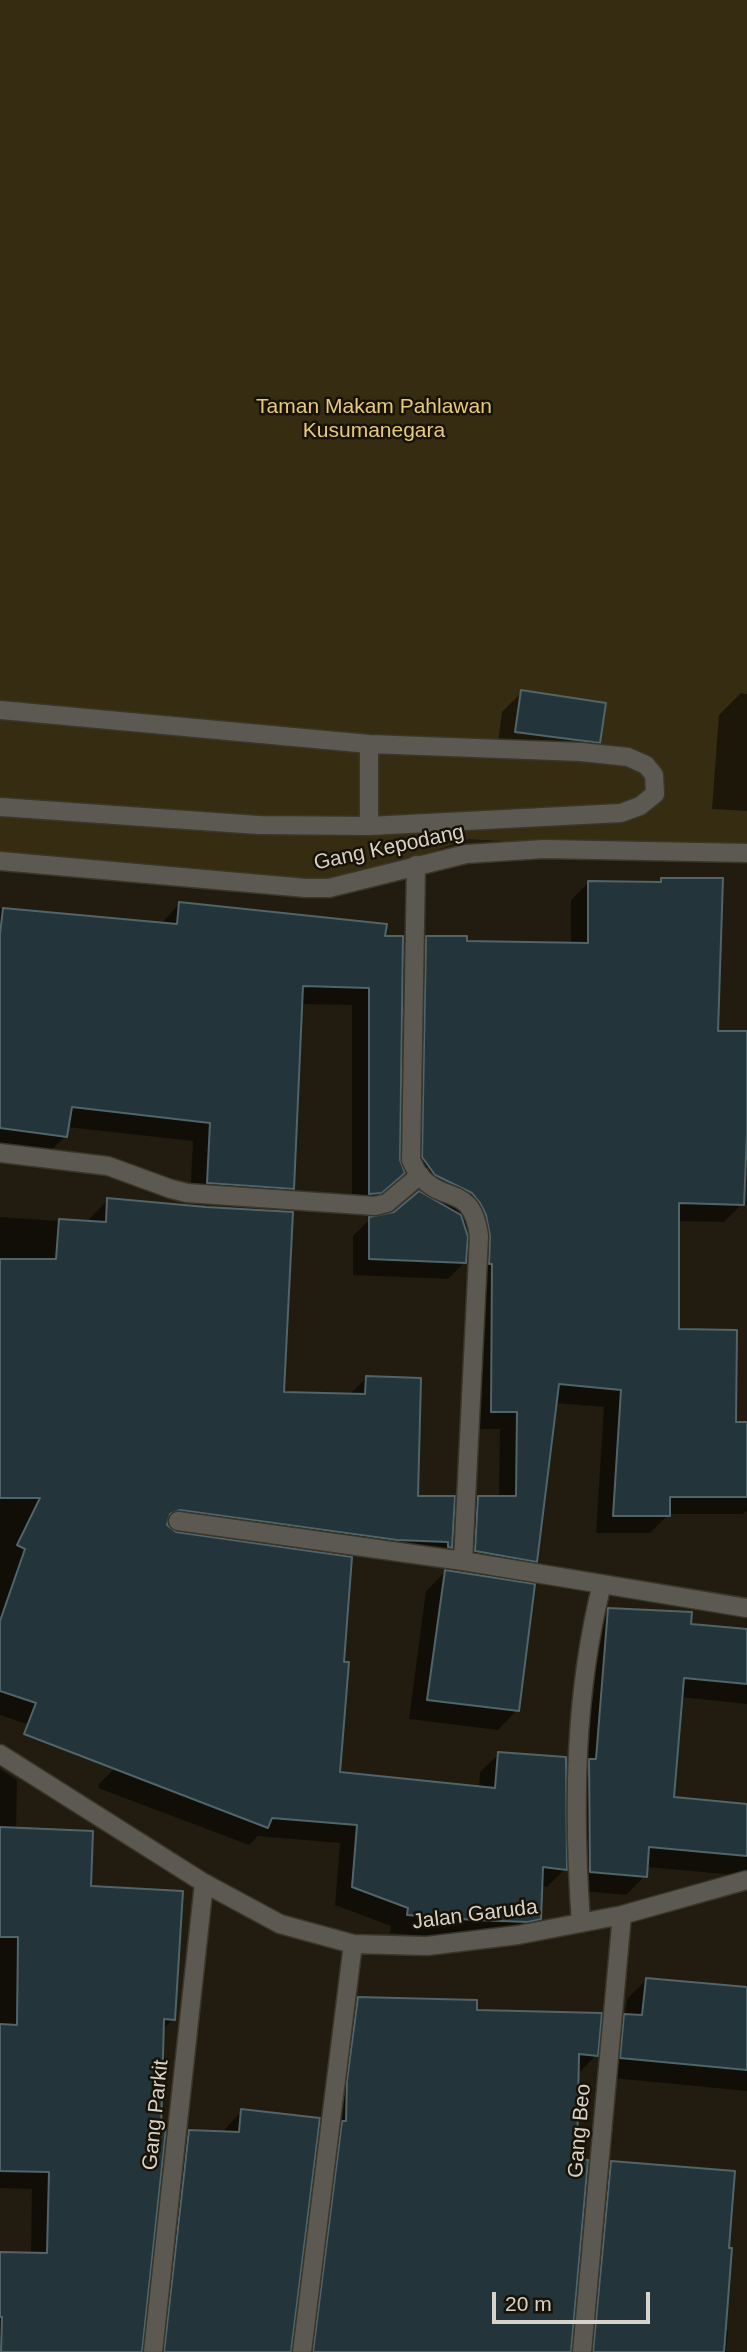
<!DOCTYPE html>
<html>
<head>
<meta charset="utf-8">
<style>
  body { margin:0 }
  #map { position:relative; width:747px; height:2352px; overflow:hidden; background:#211c0f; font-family:Arial,sans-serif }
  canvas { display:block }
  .scale { position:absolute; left:492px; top:2292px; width:158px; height:32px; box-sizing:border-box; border:4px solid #d7d3cb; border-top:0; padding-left:9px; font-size:21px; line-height:24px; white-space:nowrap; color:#d7d3cb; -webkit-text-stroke:5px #181306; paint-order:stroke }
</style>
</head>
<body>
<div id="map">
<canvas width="747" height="2352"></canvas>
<div class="scale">20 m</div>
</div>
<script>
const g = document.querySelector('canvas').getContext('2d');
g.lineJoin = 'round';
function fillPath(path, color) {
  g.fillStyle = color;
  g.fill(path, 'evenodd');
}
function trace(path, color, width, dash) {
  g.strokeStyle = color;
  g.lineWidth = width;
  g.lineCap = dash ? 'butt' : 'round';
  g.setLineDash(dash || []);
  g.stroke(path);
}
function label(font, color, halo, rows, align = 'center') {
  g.font = font + ' Arial,sans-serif';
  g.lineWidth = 5;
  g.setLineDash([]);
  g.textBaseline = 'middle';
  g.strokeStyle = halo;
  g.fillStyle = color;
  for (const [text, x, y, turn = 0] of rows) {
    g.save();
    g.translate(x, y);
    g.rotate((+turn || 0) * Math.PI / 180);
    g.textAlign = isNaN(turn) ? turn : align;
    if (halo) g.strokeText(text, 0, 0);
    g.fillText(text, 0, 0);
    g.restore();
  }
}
const green = new Path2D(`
  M 0,0 L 747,0 L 747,856 L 468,839 L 337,885 L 0,861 Z`);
const shadow = new Path2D(`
  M 522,692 L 598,742 L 579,761 L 497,751 L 502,712 Z
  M 741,693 L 747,694 L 747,811 L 712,809 L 719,715 Z
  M 661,880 L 716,1032 L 747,1032 L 747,1119 L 742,1204 L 724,1222 L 677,1221 L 677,1331 L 734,1424 L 747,1424 L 747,1510 L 743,1514 L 669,1514 L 650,1533 L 596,1533 L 604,1407 L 555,1403 L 536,1561 L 518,1579 L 458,1569 L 460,1516 L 478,1498 L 499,1498 L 500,1429 L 474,1429 L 473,1255 L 469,1233 L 463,1225 L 465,1262 L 448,1279 L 353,1275 L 353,1236 L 370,1219 L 395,1214 L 418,1194 L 405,1176 L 409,956 L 427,938 L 465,943 L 571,945 L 571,900 L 589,882 L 658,883 Z
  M 179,904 L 385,926 L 384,1191 L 362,1210 L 352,1211 L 352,1005 L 300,1004 L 292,1188 L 274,1206 L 190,1201 L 193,1141 L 67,1127 L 66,1136 L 47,1154 L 0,1148 L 0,909 L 161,924 Z
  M 108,1200 L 282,1394 L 349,1395 L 366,1378 L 416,1498 L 453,1498 L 451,1547 L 432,1565 L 169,1529 L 342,1663 L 338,1774 L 479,1788 L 480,1772 L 499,1754 L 565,1869 L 547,1887 L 541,1886 L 540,1918 L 521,1937 L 456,1938 L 390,1933 L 391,1926 L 335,1905 L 340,1843 L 258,1836 L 249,1845 L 98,1788 L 99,1784 L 117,1766 L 151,1765 L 0,1715 L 0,1217 L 89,1223 L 90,1218 Z
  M 445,1572 L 517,1710 L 498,1730 L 409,1719 L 426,1591 Z
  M 609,1610 L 689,1625 L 747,1631 L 747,1704 L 680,1697 L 672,1799 L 747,1806 L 747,1876 L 646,1867 L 645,1876 L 626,1895 L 571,1890 L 590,1629 Z
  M 0,1769 L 17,1780 L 16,1829 L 89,1888 L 173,2019 L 161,2031 L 140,2352 L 0,2352 L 0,2254 L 31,2254 L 32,2189 L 0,2188 Z
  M 646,1980 L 747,1989 L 747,2091 L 602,2077 L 605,2035 L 625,2016 L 627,1999 Z
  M 359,1999 L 475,2012 L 596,2055 L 579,2073 L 569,2352 L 298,2352 L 341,2016 Z
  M 242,2111 L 289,2352 L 150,2352 L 172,2149 L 189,2132 L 224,2133 L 225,2129 Z
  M 612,2163 L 724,2330 L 728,2330 L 726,2352 L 578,2352 L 594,2181 Z`);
const building = new Path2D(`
  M 521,690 L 606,703 L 600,743 L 515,732 Z
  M 661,878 L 723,878 L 718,1031 L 747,1031 L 747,1133 L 744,1205 L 679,1203 L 679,1329 L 737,1330 L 736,1422 L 747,1422 L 747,1497 L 670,1497 L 670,1516 L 613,1516 L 621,1390 L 559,1384 L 537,1562 L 475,1551 L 478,1496 L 516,1496 L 517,1412 L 491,1412 L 492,1264 L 489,1264 L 490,1236 L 486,1215 L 480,1203 L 472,1193 L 435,1175 L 422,1157 L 426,936 L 467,936 L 467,941 L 588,943 L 588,881 L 661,882 Z
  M 179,902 L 387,924 L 385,936 L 403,936 L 400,1160 L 405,1173 L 382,1193 L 369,1194 L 369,988 L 303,986 L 294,1189 L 207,1183 L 210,1123 L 72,1107 L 67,1137 L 0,1128 L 0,934 L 3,908 L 177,924 Z
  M 419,1191 L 461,1215 L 468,1237 L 466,1263 L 369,1259 L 369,1217 L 394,1212 Z
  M 107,1198 L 206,1207 L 293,1212 L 284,1392 L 365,1394 L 366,1376 L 421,1378 L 418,1496 L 455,1496 L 452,1548 L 448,1547 L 448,1542 L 397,1540 L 180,1510 L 170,1514 L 167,1525 L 176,1532 L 352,1557 L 344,1662 L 349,1662 L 340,1772 L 495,1788 L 498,1752 L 566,1757 L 567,1870 L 543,1867 L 541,1919 L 528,1922 L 475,1920 L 407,1915 L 408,1908 L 352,1887 L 357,1825 L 272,1818 L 268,1828 L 24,1734 L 36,1703 L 0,1691 L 0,1621 L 25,1549 L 17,1545 L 40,1498 L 0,1498 L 0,1259 L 56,1259 L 59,1219 L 106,1222 Z
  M 445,1570 L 535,1584 L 519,1711 L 427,1700 Z
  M 608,1608 L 692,1612 L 691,1624 L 747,1629 L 747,1684 L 684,1678 L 674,1797 L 747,1804 L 747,1856 L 649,1847 L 647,1877 L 590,1872 L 589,1759 L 596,1759 Z
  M 0,1827 L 93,1831 L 91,1886 L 183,1891 L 175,2020 L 164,2019 L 161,2129 L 166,2129 L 142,2352 L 1,2352 L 2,2317 L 0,2317 L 0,2252 L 47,2253 L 49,2172 L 0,2171 L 0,2024 L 17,2025 L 18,1937 L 0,1937 Z
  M 646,1978 L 747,1987 L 747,2070 L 620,2058 L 624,2014 L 642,2015 Z
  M 358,1997 L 477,2000 L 477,2010 L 602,2013 L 598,2056 L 579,2054 L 577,2159 L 588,2160 L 571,2352 L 313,2352 L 342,2121 L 346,2121 L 347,2080 Z
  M 241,2109 L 320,2118 L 291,2352 L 164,2352 L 189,2130 L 239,2132 Z
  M 611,2161 L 735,2171 L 729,2248 L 732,2248 L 724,2352 L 593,2352 Z`);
const minor = new Path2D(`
  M 0,710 L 369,744 L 581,752 L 628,757 L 646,765 L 654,775 L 655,794 L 640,806 L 621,813 L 369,826 L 258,825 L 0,807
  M 369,744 L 369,826
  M 0,861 L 306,888 L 329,888 L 466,854 L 544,849 L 747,853
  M 416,865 L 411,1160 C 413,1164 416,1171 419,1175 C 444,1205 472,1183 479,1236 L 463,1561
  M 0,1153 L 108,1166 L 171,1189 L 187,1193 L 375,1206 L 387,1203 L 420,1175
  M 178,1521 L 463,1561 L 747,1608
  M 0,1754 L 204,1883 L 280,1924 L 353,1944 L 427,1946 L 518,1935 L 622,1915 L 747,1880
  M 581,1923 C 573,1810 574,1694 602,1584
  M 153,2352 L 204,1883
  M 302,2352 L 353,1944
  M 582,2352 L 622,1915`);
const parkNames = [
  ["Taman Makam Pahlawan",374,407],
  ["Kusumanegara",374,431]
];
const streetNames = [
  ["Gang Kepodang",389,848,-12],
  ["Jalan Garuda",475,1915,-7],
  ["Gang Parkit",156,2115,-84],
  ["Gang Beo",580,2131,-85]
];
fillPath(green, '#362c11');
fillPath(shadow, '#0007');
fillPath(building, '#23353a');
trace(building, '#506469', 2);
trace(minor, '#3a3629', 21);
trace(minor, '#5c5952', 18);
label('21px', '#e6c97c', '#181306', parkNames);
label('21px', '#d7d3cb', '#181306', streetNames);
</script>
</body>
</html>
